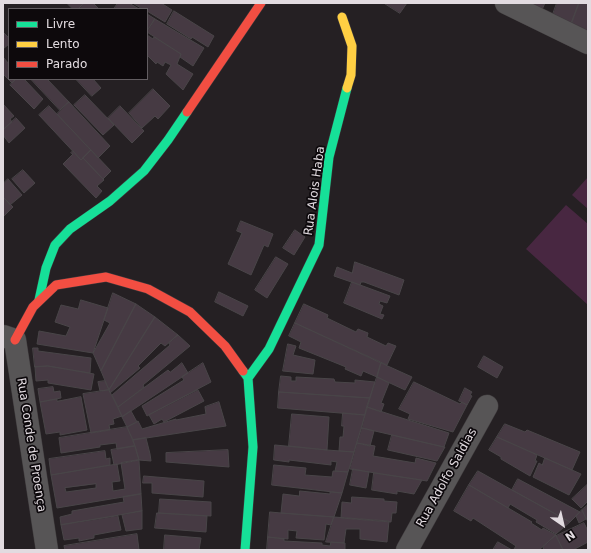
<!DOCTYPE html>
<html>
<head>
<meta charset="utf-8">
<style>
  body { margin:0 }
  #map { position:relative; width:591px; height:553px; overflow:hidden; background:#252023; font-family:"DejaVu Sans",sans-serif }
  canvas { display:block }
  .frame { position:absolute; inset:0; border:4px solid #e2dbe0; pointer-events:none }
  .legend { position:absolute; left:8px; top:8px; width:140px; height:72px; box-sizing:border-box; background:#0d090c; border:1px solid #625d61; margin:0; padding:5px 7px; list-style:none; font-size:12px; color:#e2dbe0 }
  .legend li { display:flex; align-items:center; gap:8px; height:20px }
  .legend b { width:20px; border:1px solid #625d61 }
  .north { position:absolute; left:543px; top:505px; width:40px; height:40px; -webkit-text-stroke:3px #0d090c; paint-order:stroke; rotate:146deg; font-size:11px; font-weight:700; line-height:16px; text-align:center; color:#e2dbe0 }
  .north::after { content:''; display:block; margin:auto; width:14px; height:18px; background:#e2dbe0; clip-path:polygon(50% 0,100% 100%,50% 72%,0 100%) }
</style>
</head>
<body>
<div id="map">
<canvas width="591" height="553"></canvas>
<div class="frame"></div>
<ul class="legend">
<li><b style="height:5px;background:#16e098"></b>Livre</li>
<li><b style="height:5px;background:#ffcf43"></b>Lento</li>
<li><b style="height:5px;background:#f24e42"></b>Parado</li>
</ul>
<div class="north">N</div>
</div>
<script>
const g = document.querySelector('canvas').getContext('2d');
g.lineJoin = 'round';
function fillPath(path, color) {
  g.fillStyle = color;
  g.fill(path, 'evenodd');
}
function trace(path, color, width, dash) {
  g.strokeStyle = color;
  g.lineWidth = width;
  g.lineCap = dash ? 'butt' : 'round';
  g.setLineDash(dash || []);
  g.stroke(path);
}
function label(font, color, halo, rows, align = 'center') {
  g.font = font + ' "DejaVu Sans",sans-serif';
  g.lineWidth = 3.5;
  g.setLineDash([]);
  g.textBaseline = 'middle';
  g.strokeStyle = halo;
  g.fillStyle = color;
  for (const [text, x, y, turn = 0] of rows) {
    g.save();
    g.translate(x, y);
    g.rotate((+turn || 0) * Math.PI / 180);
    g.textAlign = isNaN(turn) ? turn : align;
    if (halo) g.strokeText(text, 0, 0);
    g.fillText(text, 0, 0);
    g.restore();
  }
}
const green = new Path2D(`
  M 588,177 L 588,209 L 572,195 Z
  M 566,205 L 588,224 L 588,305 L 526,249 Z`);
const building = new Path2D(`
  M 67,3 L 84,3 L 78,9 L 73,9 Z
  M 84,3 L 93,3 L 99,9 L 79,9 Z
  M 118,3 L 129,3 L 139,9 L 114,9 Z
  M 133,3 L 161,3 L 172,10 L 165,22 L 147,11 L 147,9 L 143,9 Z
  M 384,3 L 407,3 L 400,13 Z
  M 527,3 L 545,3 L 541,12 Z
  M 557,3 L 579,3 L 571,25 L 552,17 Z
  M 579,3 L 588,3 L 588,29 L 585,37 L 569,30 Z
  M 174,11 L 214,36 L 208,47 L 192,37 L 191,39 L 167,24 Z
  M 147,14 L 155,19 L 147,31 Z
  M 155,19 L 204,48 L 193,66 L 180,57 L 181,54 L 147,32 Z
  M 3,32 L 9,38 L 9,44 L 3,49 Z
  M 147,35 L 153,39 L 154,37 L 181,54 L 177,64 L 193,74 L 183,90 L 166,74 L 171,65 L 165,62 L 163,66 L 157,62 L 156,64 L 147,55 Z
  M 3,57 L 9,64 L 9,79 L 16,79 L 12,83 L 3,74 Z
  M 16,79 L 24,79 L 43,99 L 34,109 L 10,85 Z
  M 31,79 L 47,79 L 69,102 L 60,110 Z
  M 76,79 L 93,79 L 101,88 L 92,96 Z
  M 153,89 L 170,106 L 158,119 L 155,116 L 142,128 L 129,113 Z
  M 85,95 L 114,125 L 103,135 L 74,105 Z
  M 69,102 L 110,146 L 98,158 L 57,114 Z
  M 3,104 L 14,116 L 10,119 L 12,122 L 3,130 Z
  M 49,106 L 91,150 L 81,160 L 39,115 Z
  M 120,106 L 144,131 L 132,143 L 108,118 Z
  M 16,118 L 25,128 L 9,143 L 3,135 L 3,130 Z
  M 91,150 L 111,171 L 103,179 L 83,158 Z
  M 73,151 L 81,160 L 83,158 L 104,180 L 97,186 L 102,191 L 96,198 L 63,164 L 73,154 L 71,153 Z
  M 23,170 L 35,183 L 24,193 L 12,179 Z
  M 8,179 L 22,195 L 10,205 L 3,197 L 3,184 Z
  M 3,197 L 13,207 L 3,217 Z
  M 241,221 L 273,234 L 268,247 L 264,245 L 251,275 L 228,264 L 242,233 L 237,231 Z
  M 295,230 L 305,237 L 294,255 L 283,248 Z
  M 276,257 L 288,264 L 267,298 L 255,290 Z
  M 355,262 L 404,280 L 399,295 L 364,282 L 361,282 L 360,285 L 334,276 L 337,267 L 352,273 Z
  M 352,282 L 390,296 L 387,303 L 380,301 L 379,304 L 383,306 L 380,314 L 384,315 L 382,319 L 344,303 Z
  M 219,292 L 248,306 L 243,316 L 215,302 Z
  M 113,293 L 136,304 L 101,371 L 93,353 L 110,323 L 104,320 Z
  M 81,300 L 108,308 L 93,353 L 37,344 L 39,331 L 66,336 L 70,327 L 55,322 L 61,305 L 78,309 Z
  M 136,304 L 155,317 L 109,390 L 101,371 Z
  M 304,304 L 328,315 L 327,318 L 356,332 L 358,329 L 368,333 L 367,337 L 386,346 L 388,343 L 396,346 L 387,365 L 295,323 Z
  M 155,317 L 178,335 L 165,346 L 161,343 L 138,366 L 140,368 L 110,393 L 109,390 Z
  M 295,323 L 381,363 L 377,377 L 363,371 L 361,376 L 345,369 L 346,367 L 299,348 L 301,342 L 289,336 Z
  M 178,335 L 190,346 L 143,385 L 144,387 L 118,407 L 112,395 L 170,345 L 169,343 Z
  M 288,344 L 296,346 L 293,355 L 315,360 L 313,374 L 283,371 Z
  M 33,348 L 38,348 L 38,351 L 91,358 L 90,373 L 48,366 L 35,367 Z
  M 484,356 L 503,367 L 497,378 L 478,367 Z
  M 182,363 L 188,373 L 122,417 L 118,407 L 168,370 L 170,372 Z
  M 203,363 L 211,382 L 147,416 L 142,406 L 184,380 L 182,377 Z
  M 381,363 L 412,377 L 405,390 L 377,377 Z
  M 48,366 L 94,374 L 91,390 L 48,383 L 48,380 L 36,381 L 35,367 Z
  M 281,376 L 291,377 L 291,381 L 296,381 L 296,377 L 334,379 L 335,382 L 355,383 L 355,380 L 375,382 L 370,398 L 279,392 Z
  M 377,377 L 389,383 L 381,403 L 384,404 L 381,412 L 367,407 Z
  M 105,381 L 109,390 L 100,391 L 98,382 Z
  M 414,382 L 460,404 L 462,402 L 467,405 L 453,432 L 408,419 L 410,414 L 399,409 Z
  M 53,387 L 54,392 L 60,391 L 61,398 L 40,402 L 38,389 Z
  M 465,388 L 472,392 L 470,395 L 472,396 L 467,405 L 459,401 Z
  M 109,390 L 122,416 L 113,419 L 114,424 L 109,425 L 110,430 L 91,433 L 83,394 Z
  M 198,390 L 204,401 L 164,422 L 162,419 L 154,424 L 149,415 Z
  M 279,392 L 370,398 L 365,415 L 278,408 Z
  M 81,397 L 87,430 L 60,435 L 60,432 L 46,434 L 40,402 L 57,399 L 57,401 Z
  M 219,402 L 226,426 L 133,440 L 127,427 L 138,421 L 142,429 L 176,419 L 176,420 L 206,414 L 205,407 Z
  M 367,407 L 449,433 L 444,447 L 362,428 Z
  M 131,411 L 137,422 L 127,427 L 122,417 Z
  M 343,413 L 365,415 L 354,452 L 339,451 L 340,437 L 343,437 L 344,426 L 342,426 Z
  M 292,414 L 329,417 L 327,450 L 289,446 Z
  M 505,424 L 525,432 L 527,430 L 580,452 L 572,470 L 497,437 Z
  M 127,427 L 135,446 L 117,449 L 116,443 L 100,445 L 100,447 L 61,453 L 59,438 Z
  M 362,428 L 374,431 L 370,446 L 357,443 Z
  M 392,435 L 444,447 L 445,447 L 437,461 L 388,450 Z
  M 497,437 L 537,455 L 535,461 L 537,461 L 530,476 L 501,459 L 501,457 L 489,450 Z
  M 146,438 L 150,454 L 151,461 L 139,460 L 133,440 Z
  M 357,443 L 375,446 L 373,456 L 415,463 L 416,458 L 436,463 L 427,481 L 350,469 Z
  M 275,445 L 327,450 L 354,452 L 348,472 L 335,471 L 337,462 L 331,461 L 331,465 L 289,460 L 289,462 L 274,460 Z
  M 135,446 L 139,460 L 114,465 L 111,450 Z
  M 228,450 L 229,467 L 166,462 L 166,453 Z
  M 105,451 L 106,459 L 110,458 L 110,465 L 51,475 L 49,459 Z
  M 545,458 L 581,474 L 569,495 L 533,477 L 539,463 L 542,465 Z
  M 139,460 L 141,494 L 57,508 L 51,475 L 117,464 L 120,481 L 112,482 L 113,491 L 125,489 L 121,463 ZM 96,484 L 96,488 L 66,492 L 65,488 Z
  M 274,465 L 306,468 L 305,475 L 332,477 L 333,471 L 348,472 L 342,493 L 272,485 Z
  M 353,469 L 369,472 L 366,488 L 350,485 Z
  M 478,471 L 512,490 L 570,522 L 556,534 L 536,522 L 537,520 L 510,504 L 508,508 L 469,485 Z
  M 374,473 L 422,480 L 414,494 L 397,491 L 397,494 L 372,490 Z
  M 144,476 L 204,481 L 203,497 L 152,493 L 152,483 L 143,483 Z
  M 518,479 L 580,512 L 570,522 L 512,490 Z
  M 469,485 L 532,522 L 531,523 L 542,530 L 543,528 L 556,535 L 539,550 L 514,549 L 516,546 L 473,518 L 471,521 L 454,511 Z
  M 587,485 L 588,501 L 581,508 L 572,499 Z
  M 300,491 L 330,494 L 330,492 L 342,493 L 334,517 L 281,513 L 283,494 L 299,496 Z
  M 141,494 L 142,511 L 61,525 L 60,517 L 72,514 L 72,511 L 124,502 L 123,497 Z
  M 352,497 L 384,499 L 384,501 L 397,502 L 396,513 L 392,513 L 391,522 L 341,518 L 342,502 L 351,503 Z
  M 160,499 L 211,502 L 211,516 L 159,513 Z
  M 588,505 L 588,522 L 582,510 Z
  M 582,510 L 586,519 L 579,523 L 576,516 Z
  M 142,511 L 142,529 L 126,531 L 122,515 Z
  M 270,512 L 281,513 L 334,517 L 331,525 L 326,524 L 324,540 L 296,538 L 297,531 L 288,530 L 288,539 L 268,537 Z
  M 157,513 L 207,516 L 206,532 L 155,528 Z
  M 118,516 L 121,530 L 94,535 L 94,538 L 79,541 L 79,538 L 64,540 L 61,525 Z
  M 334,517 L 389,521 L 387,542 L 360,539 L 360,529 L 346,529 L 344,543 L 326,542 Z
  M 584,523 L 588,531 L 588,542 L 573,550 L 563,550 L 556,536 Z
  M 137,534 L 139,550 L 65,550 L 64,546 Z
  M 165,535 L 201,538 L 199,550 L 164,550 Z
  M 556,535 L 563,550 L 544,550 L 543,547 Z
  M 268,537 L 284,539 L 284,541 L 322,543 L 322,545 L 330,546 L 331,542 L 345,543 L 345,550 L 267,550 Z
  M 498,542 L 512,550 L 493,550 Z`);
const street = new Path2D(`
  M 506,3 L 588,43
  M 3,336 L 15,340 L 47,550
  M 407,550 L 487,406`);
const fast = new Path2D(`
  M 39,300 L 46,268 L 55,245 L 70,229 L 110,201 L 144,171 L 168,140 L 187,112
  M 243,371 L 248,378 L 253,447 L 245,550
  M 248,378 L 269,349 L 319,245 L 329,157 L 347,88`);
const slow = new Path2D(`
  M 342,17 L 352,46 L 351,75 L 347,88`);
const jam = new Path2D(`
  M 187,112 L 261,3
  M 15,340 L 33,307 L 56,285 L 106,277 L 148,289 L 190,312 L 225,346 L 243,371`);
const streetNames = [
  ["Rua Alois Haba",315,191,-82],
  ["Rua Conde de Proença",31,445,81],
  ["Rua Adolfo Saldias",447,478,-61]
];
fillPath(green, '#482741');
fillPath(building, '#463a43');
trace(building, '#494548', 1);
trace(street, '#3f3b3d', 23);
trace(fast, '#3f3b3d', 10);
trace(slow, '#3f3b3d', 10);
trace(jam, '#3f3b3d', 10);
trace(street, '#575556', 22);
trace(fast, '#16e098', 9);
trace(slow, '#ffcf43', 9);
trace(jam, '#f24e42', 9);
label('12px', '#e2dbe0', '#0d090c', streetNames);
</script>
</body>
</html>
